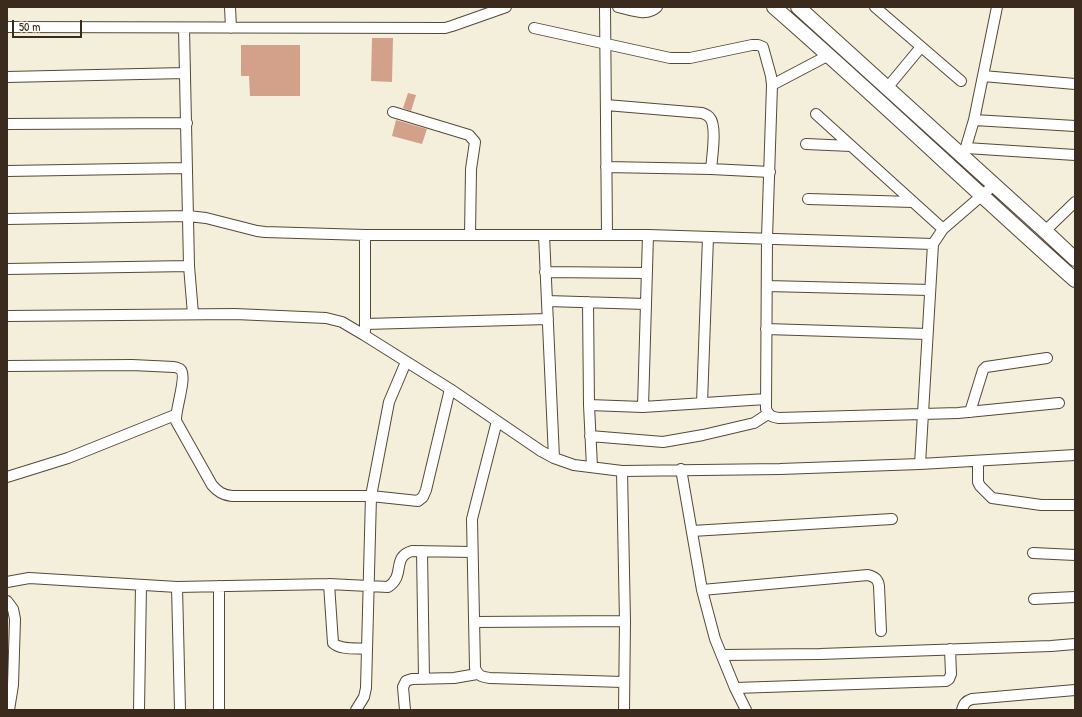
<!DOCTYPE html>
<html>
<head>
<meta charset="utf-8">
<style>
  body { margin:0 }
  #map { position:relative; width:1082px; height:717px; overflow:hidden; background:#f4efdb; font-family:"Patrick Hand",sans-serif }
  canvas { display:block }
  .frame { position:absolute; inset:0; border:8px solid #3b2a1e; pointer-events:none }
  .scale { position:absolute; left:12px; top:20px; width:70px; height:18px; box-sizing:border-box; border:2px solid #3b2a1e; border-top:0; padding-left:5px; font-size:12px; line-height:14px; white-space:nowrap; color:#3b2a1e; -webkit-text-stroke:3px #fdfcf7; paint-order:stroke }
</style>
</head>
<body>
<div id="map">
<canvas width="1082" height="717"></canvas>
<div class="frame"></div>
<div class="scale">50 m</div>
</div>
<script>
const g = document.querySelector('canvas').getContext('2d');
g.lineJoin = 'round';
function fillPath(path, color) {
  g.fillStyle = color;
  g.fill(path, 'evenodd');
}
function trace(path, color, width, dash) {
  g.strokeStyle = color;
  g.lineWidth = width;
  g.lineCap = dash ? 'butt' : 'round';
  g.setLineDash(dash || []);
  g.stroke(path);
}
const building = new Path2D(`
  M 372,38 L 393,38 L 392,82 L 371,81 Z
  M 241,45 L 300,45 L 300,96 L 250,96 L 249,76 L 241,76 Z
  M 408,93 L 416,95 L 411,111 L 403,108 Z
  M 396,120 L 427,129 L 422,144 L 392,136 Z`);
const street = new Path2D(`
  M 230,7 L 231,28
  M 605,7 L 607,234
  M 618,7 C 631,10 647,17 657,7
  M 875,7 L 961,81
  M 7,27 L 445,28 L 452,26 L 506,7
  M 184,28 L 189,266 L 193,314
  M 534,28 L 670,58 L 690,58 L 752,45 L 758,45 L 763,47 L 771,76 L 772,85 L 767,238 L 766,409 C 769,416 772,417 779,418 L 958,413 L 1059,403
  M 983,76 L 1075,84
  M 7,77 L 185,73
  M 772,85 L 829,55
  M 887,88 L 921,47
  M 606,105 L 702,113 C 705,114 708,115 710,118 C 717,126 712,158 711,169
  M 393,112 L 469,135 L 475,142 L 471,169 L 470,235
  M 816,114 L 943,229
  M 974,120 L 1075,126
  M 7,124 L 187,123
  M 806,144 L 851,146
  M 966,148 L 1075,155
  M 963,157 L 974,120 L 997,7
  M 606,167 L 711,169 L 770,172
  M 7,171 L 186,168
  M 808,199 L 913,202
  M 7,219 L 188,216 L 206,218 L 257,231 L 265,232 L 365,235 L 648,235 L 933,244
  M 1045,231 L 1075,202
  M 544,235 L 554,458
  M 7,269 L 189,266
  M 545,272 L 646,273
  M 767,286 L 930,290
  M 547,301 L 646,304
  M 588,302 L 589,405 L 592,467
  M 7,316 L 235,314 L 326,318 L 342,322 L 364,335 L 450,389 L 541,451 L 554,458 L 574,465 L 622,471 L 780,469 L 920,464 L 1075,455
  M 365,324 L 548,319
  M 766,329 L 927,334
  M 365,331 L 365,235
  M 7,366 L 132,365 L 174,367 C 176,367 178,368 180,369 C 188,375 175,410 176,421 L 212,485 C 218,492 223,495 232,496 L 371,496 L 418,501 L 423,497 L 426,490 L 450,389
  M 702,403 L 708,237
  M 589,405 L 643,407 L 766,399
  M 643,407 L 648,235
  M 970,412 L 983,370 L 986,367 L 1047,358
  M 497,421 L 472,519 L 475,668 C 478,676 482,677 490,678 L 623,682
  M 590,436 L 663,442 L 703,435 L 754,423 L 768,414
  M 978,461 L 978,482 L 980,486 L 992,498 L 1041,505 L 1075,505
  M 920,464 L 933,244 L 943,229 L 994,185
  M 681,469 L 702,590 L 715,639 L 735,688 L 746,710
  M 622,471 L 625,621 L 624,710
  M 7,477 L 68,458 L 175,415
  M 692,531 L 892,519
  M 422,551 L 424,679
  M 1033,553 L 1075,555
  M 7,582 L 29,578 L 177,587 L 329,584 L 388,587 C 406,576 391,557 412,551 L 472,552
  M 329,584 L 333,643 C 340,650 357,648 367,649
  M 219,586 L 219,710
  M 177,587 L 180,710
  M 702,590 L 868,575 C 875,577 878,579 879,586 L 881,631
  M 1034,599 L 1075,597
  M 7,601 L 13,609 L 15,619 L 13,685 L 9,710
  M 474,622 L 625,621
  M 722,655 L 820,654 L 1051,646 L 1075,644
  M 735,688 L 946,681 L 949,679 L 951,674 L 950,649
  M 139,710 L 141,585
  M 356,710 L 364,697 L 366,688 L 371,496 L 389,402 L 406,362
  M 405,710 L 403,687 L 406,681 L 412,679 L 454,678 L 477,674
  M 962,710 C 964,703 966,701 972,699 L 1075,690`);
const secondary = new Path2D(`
  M 774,7 C 876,96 974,190 1075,280
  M 798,7 L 1045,231 L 1075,259`);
fillPath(building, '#d3a08a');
trace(street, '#57483a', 12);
trace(secondary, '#57483a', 16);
trace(street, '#fff', 10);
trace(secondary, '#fff', 14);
</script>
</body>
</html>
